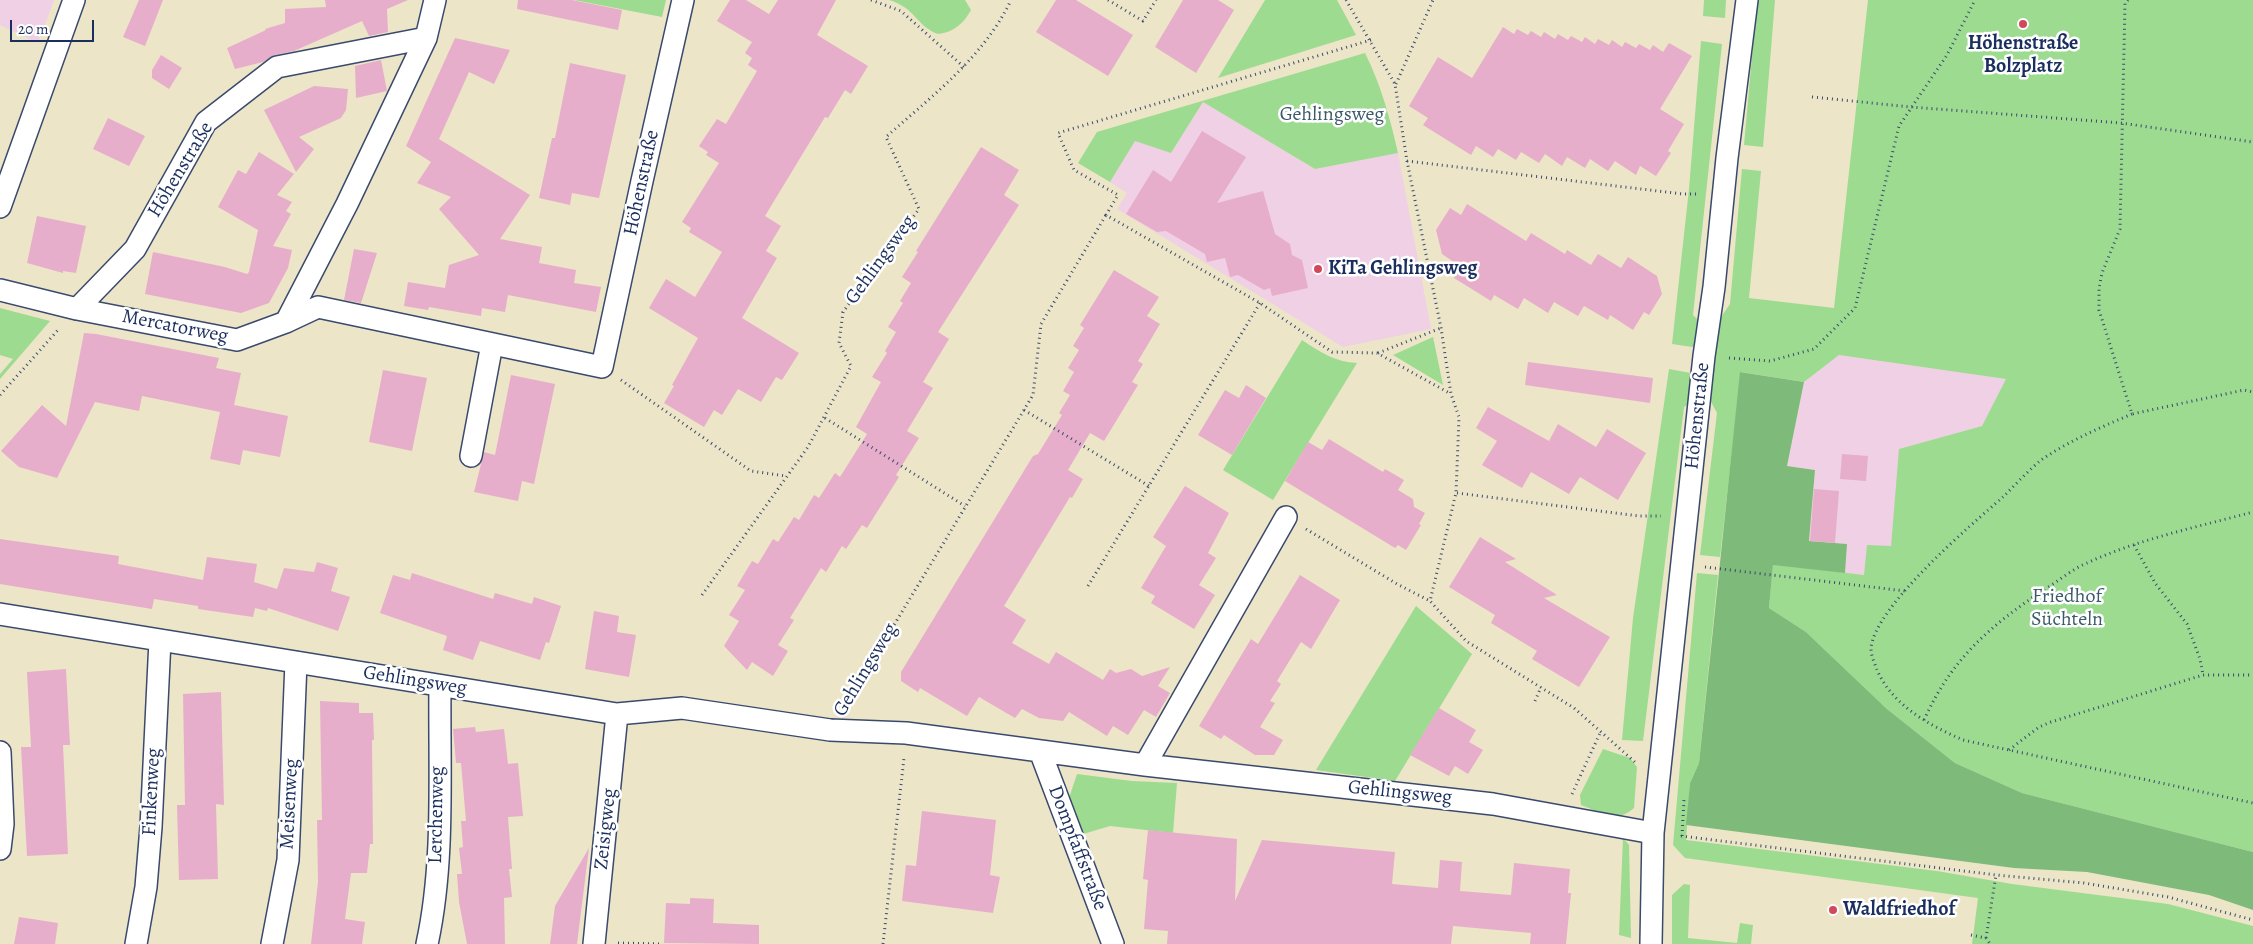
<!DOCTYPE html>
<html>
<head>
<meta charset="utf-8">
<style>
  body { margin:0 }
  #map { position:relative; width:2253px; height:944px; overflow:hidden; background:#ece5c7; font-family:Alegreya,serif }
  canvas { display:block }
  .scale { position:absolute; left:10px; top:20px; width:84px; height:22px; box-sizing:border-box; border:2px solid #1b2f5e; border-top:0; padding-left:6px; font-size:15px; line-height:18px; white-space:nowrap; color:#1b2f5e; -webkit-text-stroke:4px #fff; paint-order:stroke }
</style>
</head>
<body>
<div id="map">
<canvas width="2253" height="944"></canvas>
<div class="scale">20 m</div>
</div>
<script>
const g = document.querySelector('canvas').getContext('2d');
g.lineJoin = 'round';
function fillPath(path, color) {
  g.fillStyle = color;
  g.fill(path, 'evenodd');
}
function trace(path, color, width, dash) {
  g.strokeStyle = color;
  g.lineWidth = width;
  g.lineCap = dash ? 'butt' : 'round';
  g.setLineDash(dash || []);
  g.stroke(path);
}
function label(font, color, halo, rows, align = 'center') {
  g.font = font + ' Alegreya,serif';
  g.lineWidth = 5;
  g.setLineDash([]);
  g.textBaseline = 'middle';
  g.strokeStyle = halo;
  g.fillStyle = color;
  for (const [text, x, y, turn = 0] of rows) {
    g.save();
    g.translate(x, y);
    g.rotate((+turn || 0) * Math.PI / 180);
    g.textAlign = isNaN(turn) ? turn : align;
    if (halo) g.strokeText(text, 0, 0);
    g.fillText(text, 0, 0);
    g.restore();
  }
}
const built = new Path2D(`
  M 0,0 L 54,0 L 38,43 L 0,25 Z
  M 1203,102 L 1315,169 L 1398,153 L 1431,329 L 1343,347 L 1117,209 L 1127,193 L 1110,182 L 1135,140 L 1171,153 Z
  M 1839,355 L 2007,379 L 1982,426 L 1900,449 L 1891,546 L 1864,575 L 1845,573 L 1847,544 L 1809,541 L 1815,470 L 1787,466 L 1804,382 Z`);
const green = new Path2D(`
  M 574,0 L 666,0 L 662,17 Z
  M 889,0 L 965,0 L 971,10 C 963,24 954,32 938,34 C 916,26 916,8 889,0 Z
  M 1265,0 L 1337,0 L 1356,35 L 1218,78 Z
  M 1704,0 L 1726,0 L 1725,18 L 1703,16 Z
  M 1757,0 L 1775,0 L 1763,147 L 1744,145 Z
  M 1868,0 L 2253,0 L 2253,852 L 2022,793 L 1955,763 L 1887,709 L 1806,632 L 1769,608 L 1773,564 L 1864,575 L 1867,545 L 1891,546 L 1899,449 L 1982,426 L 2006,379 L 1839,355 L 1804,382 L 1741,372 L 1720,557 L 1700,555 L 1717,413 L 1710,400 L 1719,320 L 1730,304 L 1742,169 L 1761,171 L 1749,298 L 1834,308 Z
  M 1701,41 L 1722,44 L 1693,315 L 1701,323 L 1699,348 L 1672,344 L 1689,189 Z
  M 1365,53 C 1381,85 1390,118 1398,153 L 1315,169 L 1203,102 L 1171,153 L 1135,141 L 1110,182 L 1078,163 L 1097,132 Z
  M 0,308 L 50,321 L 0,379 L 0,374 L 13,359 L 0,355 Z
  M 1433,337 L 1443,385 L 1393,355 Z
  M 1302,340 C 1320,352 1335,362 1357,363 L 1273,500 L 1223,470 Z
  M 1669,369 L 1696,374 L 1693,401 L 1684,407 L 1643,741 L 1622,740 L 1633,618 Z
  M 1697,573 L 1718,575 L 1699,763 L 1690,783 L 1686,840 L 1937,871 L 2012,884 L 2168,904 L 2253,926 L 2253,944 L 1972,944 L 1978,898 L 1685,858 L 1673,845 Z
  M 1416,606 L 1472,654 L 1395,781 L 1316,770 Z
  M 1603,749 L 1630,758 L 1637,767 L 1634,808 C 1616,824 1600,812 1581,805 L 1580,795 Z
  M 1077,774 L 1132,781 L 1177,783 L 1173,833 L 1110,826 L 1080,835 L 1068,801 Z
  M 1623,838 L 1629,845 L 1631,938 L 1619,935 Z
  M 1684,884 L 1690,885 L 1688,938 L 1737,943 L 1740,923 L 1753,925 L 1751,944 L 1672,944 L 1672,895 Z`);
const forest = new Path2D(`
  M 1740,372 L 1804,382 L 1787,466 L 1815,470 L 1809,541 L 1847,544 L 1845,573 L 1773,565 L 1769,608 L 1806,632 L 1887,709 L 1955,763 L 2022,793 L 2253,852 L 2253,910 L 2209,895 L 2087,872 L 2014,868 L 1686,825 L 1690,783 L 1699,763 Z`);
const building = new Path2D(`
  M 139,0 L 163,0 L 145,46 L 123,37 Z
  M 325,0 L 408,0 L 387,9 L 388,32 L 369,36 L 362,21 L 294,51 L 275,55 L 263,62 L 235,69 L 227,48 L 266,30 L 265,29 L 285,23 L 285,9 L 326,7 Z
  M 518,0 L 572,0 L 622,10 L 618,30 L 517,9 Z
  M 730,0 L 746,0 L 769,14 L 778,0 L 836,0 L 817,35 L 868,66 L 851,94 L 845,90 L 828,118 L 825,117 L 765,216 L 781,226 L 766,251 L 777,258 L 742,318 L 799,353 L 782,380 L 776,377 L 761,402 L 738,389 L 722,415 L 714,410 L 704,427 L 664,403 L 674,386 L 672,385 L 698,338 L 649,308 L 666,279 L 695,297 L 722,252 L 689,232 L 691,228 L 682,222 L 719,163 L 706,155 L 708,152 L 699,146 L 717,119 L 726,124 L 757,71 L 748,65 L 752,58 L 745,53 L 752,42 L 717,21 Z
  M 1056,0 L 1076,0 L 1133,35 L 1108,76 L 1036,32 Z
  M 1183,0 L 1218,0 L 1234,10 L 1196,73 L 1155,47 Z
  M 1503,27 L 1514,34 L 1517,29 L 1528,35 L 1531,31 L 1541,37 L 1544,32 L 1555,39 L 1558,34 L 1568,40 L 1571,36 L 1582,42 L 1585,37 L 1595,44 L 1598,39 L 1609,45 L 1612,40 L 1622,47 L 1625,42 L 1636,48 L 1639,44 L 1650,50 L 1653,45 L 1663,52 L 1669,43 L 1692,56 L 1660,109 L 1684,124 L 1668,151 L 1671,153 L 1656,176 L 1640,166 L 1636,175 L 1615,161 L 1608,171 L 1590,159 L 1585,168 L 1567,157 L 1562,166 L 1545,154 L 1539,163 L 1521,152 L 1516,160 L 1498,149 L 1493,157 L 1476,146 L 1471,155 L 1423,125 L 1428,118 L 1409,106 L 1438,57 L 1472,78 Z
  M 455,38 L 510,50 L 494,84 L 469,72 L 439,139 L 530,195 L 500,239 L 542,247 L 539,263 L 576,270 L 574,283 L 601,287 L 596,312 L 508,295 L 505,312 L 482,308 L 481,316 L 429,307 L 428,310 L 404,306 L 408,282 L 445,288 L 449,265 L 479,255 L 439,209 L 451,197 L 417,183 L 431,162 L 406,146 Z
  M 161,55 L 182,68 L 169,89 L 152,78 L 152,70 Z
  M 381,60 L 387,91 L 356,98 L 355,66 Z
  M 570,63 L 626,75 L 599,198 L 572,193 L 570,205 L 539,198 L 552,138 L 555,138 Z
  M 314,86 L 348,89 L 346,110 L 341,118 L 299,137 L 314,149 L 296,172 L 264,110 Z
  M 108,118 L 145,136 L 129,166 L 93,149 Z
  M 1202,131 L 1246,157 L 1217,203 L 1263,191 L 1275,234 L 1290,244 L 1292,255 L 1302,260 L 1308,288 L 1272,296 L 1270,288 L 1264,290 L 1238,275 L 1230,277 L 1225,258 L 1207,262 L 1205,254 L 1166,231 L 1157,232 L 1126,214 L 1153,170 L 1171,182 Z
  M 981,147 L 1019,170 L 1004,195 L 1019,205 L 938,332 L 949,339 L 923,382 L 933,388 L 907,431 L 919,438 L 896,475 L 899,477 L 867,528 L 862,525 L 846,549 L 842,546 L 826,572 L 821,568 L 790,618 L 794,620 L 778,645 L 788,651 L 773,676 L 752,662 L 747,670 L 724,646 L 739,621 L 729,615 L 745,590 L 737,586 L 752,561 L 758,564 L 773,539 L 778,542 L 794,517 L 799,520 L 814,495 L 819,498 L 835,473 L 840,477 L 867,434 L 856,427 L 881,382 L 872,377 L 887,353 L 885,351 L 896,332 L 888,327 L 903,303 L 900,301 L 911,283 L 902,277 L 918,252 L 916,251 Z
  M 259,152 L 294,174 L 277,195 L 292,202 L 286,211 L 291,214 L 273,246 L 292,250 L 288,268 L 269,303 L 241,313 L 145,294 L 153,252 L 225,267 L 247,274 L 249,272 L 258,230 L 218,207 L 238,170 L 246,174 Z
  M 1467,204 L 1526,241 L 1531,233 L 1565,254 L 1567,250 L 1591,265 L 1598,254 L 1621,268 L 1628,257 L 1657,276 L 1662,294 L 1649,315 L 1644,312 L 1633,330 L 1610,315 L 1608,320 L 1584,306 L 1578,316 L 1554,302 L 1548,313 L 1524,298 L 1518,309 L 1494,295 L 1491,301 L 1454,278 L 1461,267 L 1442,254 L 1436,230 L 1450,208 L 1461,215 Z
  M 37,216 L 86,226 L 76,273 L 63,271 L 63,273 L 27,263 Z
  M 354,249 L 377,253 L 361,303 L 344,300 Z
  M 1114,270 L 1159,297 L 1147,316 L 1160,324 L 1138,361 L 1143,364 L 1132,382 L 1138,385 L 1104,441 L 1090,433 L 1068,470 L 1083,479 L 1072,498 L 1070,497 L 1004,606 L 1026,620 L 1012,643 L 1049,664 L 1056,652 L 1103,680 L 1110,669 L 1116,673 L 1131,669 L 1142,676 L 1170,667 L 1158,686 L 1170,693 L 1156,717 L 1144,710 L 1128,735 L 1113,726 L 1107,736 L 1069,712 L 1063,721 L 1039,718 L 1022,709 L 1015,718 L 979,697 L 967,716 L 920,688 L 918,692 L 901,681 L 901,672 L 1033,456 L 1038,454 L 1062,415 L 1059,413 L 1070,395 L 1063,391 L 1074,372 L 1068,368 L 1079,350 L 1073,346 L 1084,328 L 1080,325 Z
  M 84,333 L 96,334 L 219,358 L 216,368 L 241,373 L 234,405 L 288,416 L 280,457 L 243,450 L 240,465 L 210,459 L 220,412 L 142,396 L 139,411 L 95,402 L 57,478 L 19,467 L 1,451 L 42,405 L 66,426 Z
  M 1528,362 L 1653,378 L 1650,403 L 1525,385 Z
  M 383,370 L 427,378 L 412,451 L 369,442 Z
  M 511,375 L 555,384 L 534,484 L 522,481 L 518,501 L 474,492 L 484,452 L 495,455 Z
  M 1246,385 L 1266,398 L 1232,455 L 1198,435 L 1225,390 L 1239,398 Z
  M 1488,407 L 1549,441 L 1558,424 L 1596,447 L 1607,429 L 1646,453 L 1618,500 L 1580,477 L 1569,494 L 1531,472 L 1522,488 L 1482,465 L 1497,441 L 1476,428 Z
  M 1329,439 L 1383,472 L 1385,469 L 1404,480 L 1398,490 L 1413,499 L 1414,507 L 1425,513 L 1419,524 L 1421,525 L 1406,550 L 1398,545 L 1395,548 L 1285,481 L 1308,442 L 1322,450 Z
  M 1842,454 L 1868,456 L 1866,481 L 1840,479 Z
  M 1185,486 L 1229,513 L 1208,553 L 1216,558 L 1199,585 L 1215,595 L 1194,629 L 1151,603 L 1155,596 L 1141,588 L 1166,546 L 1153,537 Z
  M 1814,489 L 1839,491 L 1835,543 L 1810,541 Z
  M 1480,537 L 1516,559 L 1505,562 L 1557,595 L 1544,598 L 1610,637 L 1579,687 L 1532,659 L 1537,651 L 1491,623 L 1495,615 L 1449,587 Z
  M 0,539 L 119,556 L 118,564 L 203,580 L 207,557 L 257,564 L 254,582 L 277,589 L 284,568 L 314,572 L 317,562 L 338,568 L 331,591 L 350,597 L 338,631 L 268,608 L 267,611 L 255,608 L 253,617 L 198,609 L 198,606 L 154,599 L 152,609 L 0,584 Z
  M 412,573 L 493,599 L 495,593 L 532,604 L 534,597 L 561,606 L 549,643 L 546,642 L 540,660 L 480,641 L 473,660 L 443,650 L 447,636 L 380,613 L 393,575 L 410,580 Z
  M 1300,575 L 1340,600 L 1311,649 L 1301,642 L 1277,681 L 1281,684 L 1270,701 L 1275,703 L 1260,727 L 1283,740 L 1274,755 L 1255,755 L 1224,735 L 1221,739 L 1199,726 L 1251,639 L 1258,644 Z
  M 594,611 L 619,616 L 617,632 L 636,635 L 629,677 L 585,669 Z
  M 66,669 L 70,745 L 63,745 L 68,854 L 27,856 L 21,747 L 31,747 L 27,672 Z
  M 221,692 L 224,805 L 216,804 L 218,879 L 179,880 L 177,805 L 185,805 L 183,694 Z
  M 320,701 L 359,703 L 359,713 L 373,713 L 374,740 L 372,740 L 373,844 L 370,844 L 367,873 L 351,873 L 345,919 L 365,922 L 362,944 L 311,944 L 318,882 L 317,820 L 322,820 Z
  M 1439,708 L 1476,730 L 1469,742 L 1483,750 L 1468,774 L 1455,766 L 1449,776 L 1410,755 Z
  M 475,727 L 476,732 L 504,729 L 508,764 L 518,763 L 523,816 L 508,817 L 512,869 L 509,869 L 512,897 L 504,898 L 505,944 L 467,944 L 459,902 L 457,874 L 462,874 L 459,848 L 463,847 L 461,821 L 466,821 L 461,763 L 456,763 L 453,729 Z
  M 922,811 L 996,820 L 990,875 L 1000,877 L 993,913 L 902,901 L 906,865 L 916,866 Z
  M 1148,830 L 1237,839 L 1235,901 L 1262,840 L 1395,852 L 1392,884 L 1438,888 L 1440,860 L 1462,862 L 1460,891 L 1511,895 L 1514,863 L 1570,869 L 1568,893 L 1571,893 L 1566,944 L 1530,944 L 1531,933 L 1453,926 L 1451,944 L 1167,944 L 1168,931 L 1144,929 L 1148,880 L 1143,879 Z
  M 589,848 L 577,944 L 550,944 L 555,906 Z
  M 690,898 L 714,899 L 713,923 L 759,925 L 759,944 L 664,943 L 666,903 L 690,904 Z
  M 19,917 L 58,923 L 55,944 L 14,944 Z`);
const path = new Path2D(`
  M 871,0 L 901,11 L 964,67
  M 1108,0 L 1143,21 L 1156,0
  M 1346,0 L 1395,84 L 1407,161 L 1441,328 L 1451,394 L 1459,417 L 1456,493 L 1430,601 L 1466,641 L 1574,708 L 1636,763
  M 2128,0 L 2125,3 L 2120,229 L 2102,273 L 2099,288 L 2099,310 L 2132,414 L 2244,390 L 2253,392
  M 1371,40 L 1058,133 L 1074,170 L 1118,195 L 1106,215 L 1260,303 L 1332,352 L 1377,353 L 1451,394
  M 1396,84 L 1433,0
  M 1812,97 L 1911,107 L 2121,123 L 2253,142
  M 1407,161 L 1683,194 L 1699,194
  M 1378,353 L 1441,328
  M 1729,358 L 1770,361 L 1814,349 L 1855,308 L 1899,126 L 1947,55 L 1975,0
  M 621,380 L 751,471 L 786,476
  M 0,395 L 58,330
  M 1024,410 L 1149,486
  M 2132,414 C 2101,427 2069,441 2041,460 C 2028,471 2015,485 2003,497 C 1971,525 1873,608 1871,649 C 1871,656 1875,664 1877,670 C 1893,706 1929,725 1963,740 L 2253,803
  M 825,418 L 965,506
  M 1457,493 L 1639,516 L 1661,516
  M 1306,529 L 1397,584 L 1430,601
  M 2134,545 L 2155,583 L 2187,624 L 2200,659 L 2203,675
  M 1705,567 L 1905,591
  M 1088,586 L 1260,303
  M 702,595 L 808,447 L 851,366 L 839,343 L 843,312 L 919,209 L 886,137 C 932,96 984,57 1011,0
  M 1535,701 L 1541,687
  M 845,706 L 1033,395 L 1041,324 L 1106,215
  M 1924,720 C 1952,658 1990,626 2045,589 C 2059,581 2072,569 2087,563 C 2139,539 2197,527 2253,512
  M 2009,750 L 2039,727 L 2051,722 L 2203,675 L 2253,675
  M 1572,794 L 1601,731
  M 1681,836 L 1996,875 L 2084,883 L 2168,897 L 2253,920
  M 1682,836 L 1684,800
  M 1971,935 L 1986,938 L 1990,944
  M 1986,938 L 1996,875
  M 618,943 L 662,944
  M 883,944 L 904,758`);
const street = new Path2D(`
  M 0,207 L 74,0
  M 0,290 L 77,309 L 237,340 L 286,322 L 318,307 L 602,367 L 642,181 L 683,0
  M 77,309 L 135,249 L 206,122 L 277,67 L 426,38
  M 286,322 L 347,204 L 426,38 L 435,0
  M 471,456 L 492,344
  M 0,614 L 617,714 L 682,708 L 830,730 L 906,733 L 1145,765 L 1493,804 L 1653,833
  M 1040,751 L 1113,944
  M 0,752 L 3,824 L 0,849
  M 1145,765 L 1286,517
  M 136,944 L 146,887 L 151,827 L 160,640
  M 272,944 L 288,860 L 296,662
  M 427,944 C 445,862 439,770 440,686
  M 594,944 L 617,714
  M 1651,944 L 1653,833 L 1704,356 L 1714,287 L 1727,158 L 1747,0`);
const markers = [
  [2023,24,5,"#d1495b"],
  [1318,269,5,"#d1495b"],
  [1833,910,5,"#d1495b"]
];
const poiNames = [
  ["Höhenstraße",2023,44,"center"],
  ["Bolzplatz",2023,67,"center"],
  ["KiTa Gehlingsweg",1328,269],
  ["Waldfriedhof",1843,910]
];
const parkNames = [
  ["Gehlingsweg",1332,115],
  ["Friedhof",2067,597],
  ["Süchteln",2067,620]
];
const streetNames = [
  ["Höhenstraße",181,170,-59],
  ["Höhenstraße",642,183,-78],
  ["Gehlingsweg",881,260,-54],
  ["Mercatorweg",175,327,11],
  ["Höhenstraße",1698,416,-84],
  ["Gehlingsweg",866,670,-59],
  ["Gehlingsweg",415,681,9],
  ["Finkenweg",152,792,-87],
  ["Gehlingsweg",1400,793,6],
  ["Meisenweg",290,804,-87],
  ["Lerchenweg",437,815,-89],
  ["Zeisigweg",606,829,-84],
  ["Dompfaffstraße",1077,848,69]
];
fillPath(built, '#f0d0e5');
fillPath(green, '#9ddb90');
fillPath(forest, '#7ebb7a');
fillPath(building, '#e7aecb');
trace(street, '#3a4a6e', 24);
trace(path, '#3a4a6e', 3, [1, 4]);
trace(street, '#fff', 21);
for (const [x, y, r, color] of markers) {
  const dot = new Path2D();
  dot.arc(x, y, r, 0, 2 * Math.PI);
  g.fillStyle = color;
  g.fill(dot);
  trace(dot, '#fff', 2);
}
label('bold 20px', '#1b2f5e', '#fff', poiNames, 'left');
label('20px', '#3c5a6a', '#fff', parkNames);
label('20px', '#1b2f5e', '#fff', streetNames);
</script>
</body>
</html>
